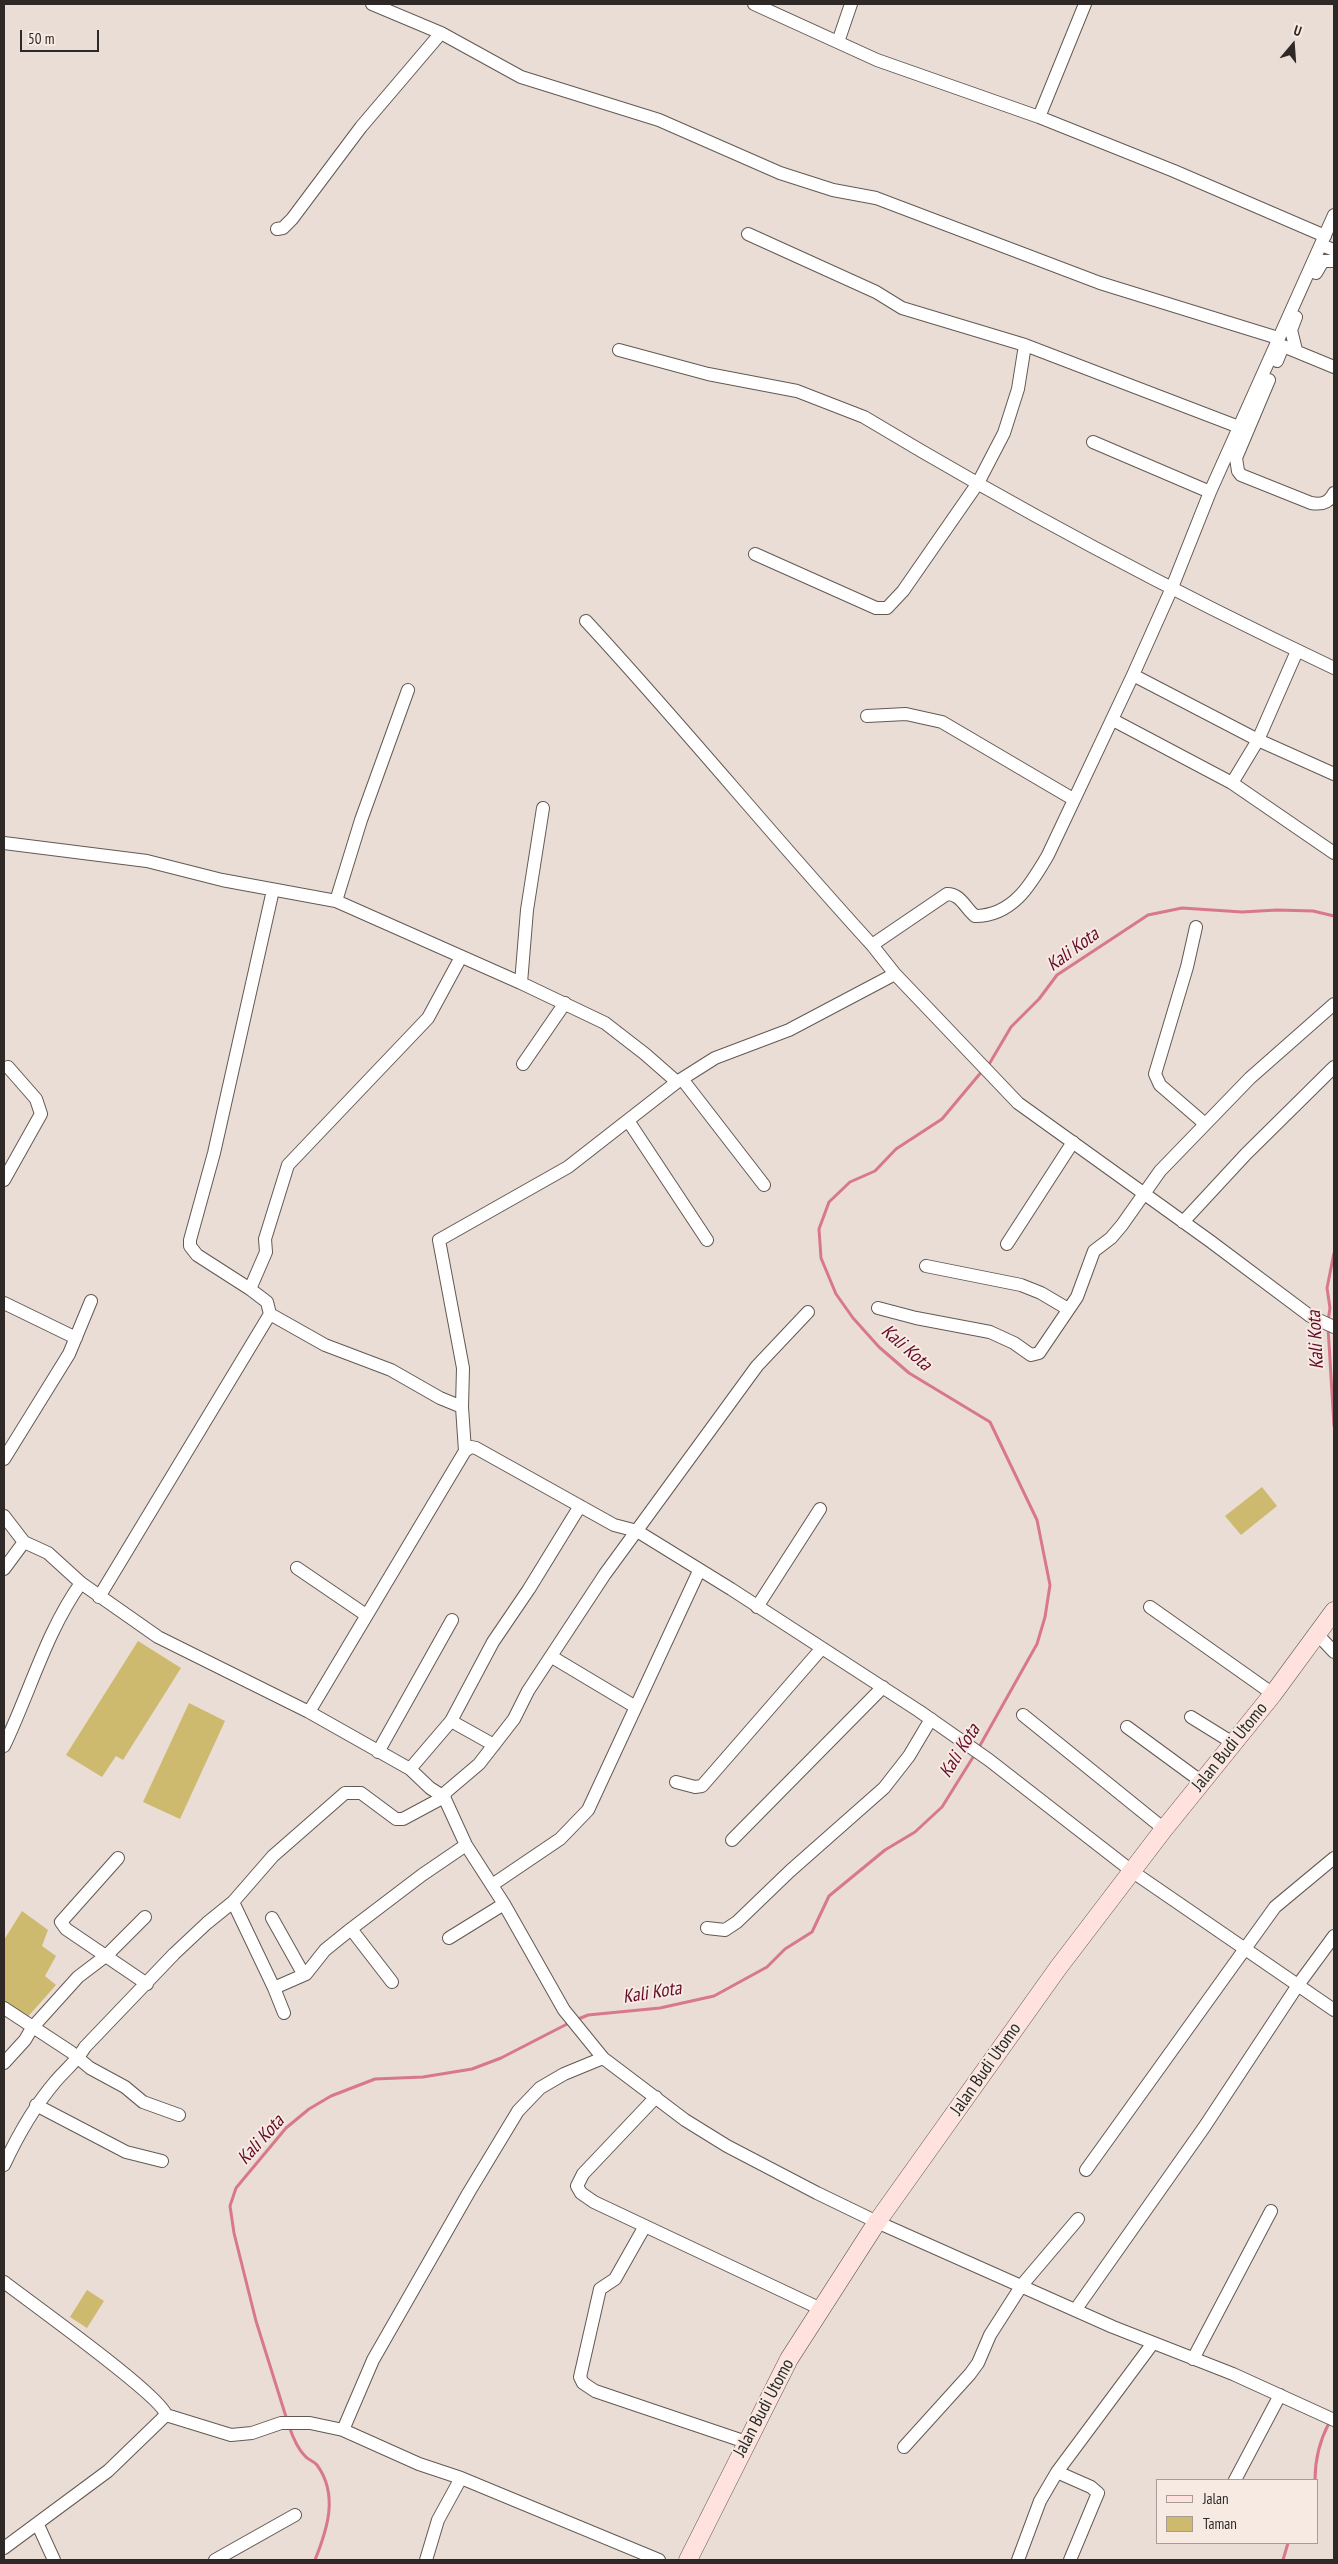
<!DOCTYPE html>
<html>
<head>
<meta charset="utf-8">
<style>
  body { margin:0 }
  #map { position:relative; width:1338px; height:2564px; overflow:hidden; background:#e9ddd6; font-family:"PT Sans Narrow",sans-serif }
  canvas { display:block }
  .frame { position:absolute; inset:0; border:5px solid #2e2927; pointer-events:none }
  .legend { position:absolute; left:1156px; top:2479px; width:162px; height:65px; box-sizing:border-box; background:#f6eae3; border:1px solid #a69d98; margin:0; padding:6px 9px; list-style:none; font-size:15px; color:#2e2927 }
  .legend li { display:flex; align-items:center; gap:10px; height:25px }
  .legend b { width:25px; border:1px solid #a69d98 }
  .north { position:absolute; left:1268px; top:20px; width:50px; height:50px; -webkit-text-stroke:4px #f6eae3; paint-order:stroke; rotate:18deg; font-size:14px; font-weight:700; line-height:20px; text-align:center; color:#2e2927 }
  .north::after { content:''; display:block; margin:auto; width:18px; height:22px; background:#2e2927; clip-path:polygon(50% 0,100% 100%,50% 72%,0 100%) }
  .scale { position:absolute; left:20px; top:30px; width:79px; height:22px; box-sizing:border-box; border:2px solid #2e2927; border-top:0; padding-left:6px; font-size:15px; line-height:18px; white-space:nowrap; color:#2e2927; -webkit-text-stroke:4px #f6eae3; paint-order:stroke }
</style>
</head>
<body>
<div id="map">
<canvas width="1338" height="2564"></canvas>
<div class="frame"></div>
<ul class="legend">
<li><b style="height:6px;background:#ffe2dd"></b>Jalan</li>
<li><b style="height:14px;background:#cdba6e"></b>Taman</li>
</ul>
<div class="north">U</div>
<div class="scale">50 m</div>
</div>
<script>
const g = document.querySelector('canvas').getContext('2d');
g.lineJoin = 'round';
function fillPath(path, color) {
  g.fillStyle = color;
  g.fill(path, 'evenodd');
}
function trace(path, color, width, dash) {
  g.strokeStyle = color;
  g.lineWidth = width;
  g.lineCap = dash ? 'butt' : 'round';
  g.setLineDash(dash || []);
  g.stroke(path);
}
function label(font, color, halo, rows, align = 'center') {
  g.font = font + ' "PT Sans Narrow",sans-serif';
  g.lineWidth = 4;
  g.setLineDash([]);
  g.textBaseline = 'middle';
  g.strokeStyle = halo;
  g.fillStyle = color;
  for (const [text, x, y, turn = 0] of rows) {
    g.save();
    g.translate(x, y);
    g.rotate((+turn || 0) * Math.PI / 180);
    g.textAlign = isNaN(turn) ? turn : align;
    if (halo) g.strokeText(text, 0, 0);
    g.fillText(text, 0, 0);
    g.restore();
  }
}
const green = new Path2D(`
  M 1262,1487 L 1277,1506 L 1241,1535 L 1225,1516 Z
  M 138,1641 L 181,1668 L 123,1760 L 116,1756 L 102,1777 L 66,1755 Z
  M 189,1703 L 225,1721 L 180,1819 L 143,1802 Z
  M 22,1911 L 48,1930 L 42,1946 L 56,1956 L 45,1976 L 56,1985 L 25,2020 L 4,2008 L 4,1940 Z
  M 87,2290 L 104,2301 L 87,2328 L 70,2317 Z`);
const stream = new Path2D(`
  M 988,1066 L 1011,1027 L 1039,999 L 1057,975 L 1148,915 L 1182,908 L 1242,912 L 1277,910 L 1313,911 L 1334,916
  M 1328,1321 L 1330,1308 L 1327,1288 L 1334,1253
  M 1328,1327 L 1334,1426
  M 978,1749 L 1037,1644 L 1045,1617 L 1050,1585 L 1037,1520 L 990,1422 L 909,1373 L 879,1347 L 853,1318 L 836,1294 L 821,1258 L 819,1229 L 829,1202 L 850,1182 L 875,1171 L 896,1149 L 942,1119 L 983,1070
  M 576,2020 L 588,2015 L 660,2008 L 714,1996 L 767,1967 L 785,1949 L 812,1932 L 829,1896 L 885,1850 L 915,1832 L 942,1807 L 975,1754
  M 287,2420 L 256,2321 L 234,2233 L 230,2206 L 236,2188 L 286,2128 L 309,2109 L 331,2096 L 375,2079 L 423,2077 L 472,2069 L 501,2058 L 571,2022
  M 289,2426 C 292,2435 298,2449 305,2456 C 308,2460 314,2461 317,2465 C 339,2495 327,2530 315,2560
  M 1315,2480 C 1315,2459 1319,2442 1329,2423
  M 1283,2560 L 1288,2543`);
const street = new Path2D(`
  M 372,4 L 441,33 L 521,77 L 659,120 L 780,173 L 833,190 L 876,198 L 1100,283 L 1278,338
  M 754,4 L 877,60 L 1039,117 L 1174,171 L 1325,236
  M 838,42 L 851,4
  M 1039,117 L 1085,4
  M 1334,215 L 1210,492 L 1171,590 L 1133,675 L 1048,855 C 1031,884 1013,916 975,916 C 965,908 961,894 947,894 L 872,945 L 895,974 L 1018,1103 L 1210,1241 L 1310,1316 L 1334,1327
  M 277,229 L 283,228 L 292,219 L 361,127 L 441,33
  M 748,234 L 876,292 L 902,308 L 1025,345 L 1239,427
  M 1321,245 L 1334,250
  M 1316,273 L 1323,261 L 1334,261
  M 619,350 L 708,374 L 797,391 L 864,417 C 1017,509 1173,592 1334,668
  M 1296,350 L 1291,330 L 1296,317
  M 1277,361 L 1283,346 L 1334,367
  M 1269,380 L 1236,458 L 1238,471 L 1241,475 L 1311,503 C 1322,505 1329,503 1334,493
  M 1093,442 L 1210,492
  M 755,554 L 876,608 L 887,608 L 903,591 L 978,483 L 1004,433 L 1018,389 L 1025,345
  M 586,621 C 684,727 775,839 872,945
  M 1133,675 L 1258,740 L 1334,774
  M 867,716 L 906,714 L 942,722 L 1073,799
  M 1113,720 L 1232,783 L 1334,853
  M 1232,783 L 1258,740 L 1297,651
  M 4,843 L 147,861 L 222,880 L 336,901 L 521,983 L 605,1023 L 645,1054 L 677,1082
  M 336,901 L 361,820 L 408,690
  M 1196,927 L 1187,967 L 1155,1074 L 1160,1085 L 1204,1123
  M 521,983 L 527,910 L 543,808
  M 523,1064 L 565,1003
  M 682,1079 L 764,1185
  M 629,1122 L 707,1240
  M 4,1180 L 41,1114 L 36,1099 L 8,1067
  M 1183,1222 L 1246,1154 L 1334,1067
  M 1007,1244 L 1073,1142
  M 926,1266 L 1021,1285 L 1041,1293 L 1068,1309
  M 250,1289 L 197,1255 L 190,1246 L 190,1240 L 214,1153 L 273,890
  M 4,1303 L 76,1338
  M 878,1308 L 916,1318 L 990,1332 L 1014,1343 L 1031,1355 L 1039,1353 L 1077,1297 L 1094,1251 L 1111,1238 L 1122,1225 L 1160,1171 L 1250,1078 L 1334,1004
  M 270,1314 L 325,1345 L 391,1370 L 440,1398 L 462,1407
  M 465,1451 L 462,1407 L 463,1368 L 439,1240 L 568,1167 L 677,1082 L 715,1058 L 789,1030 L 895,974
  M 4,1459 L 69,1354 L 91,1301
  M 4,1516 L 24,1542 L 48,1553 L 81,1583 L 158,1637 L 309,1712 L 410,1769 L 430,1788 L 444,1797 L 466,1845 L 504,1904 L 564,2010 L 603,2058 L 685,2120 L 727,2146 L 817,2193 L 877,2222 L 1113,2327 L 1233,2374 L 1334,2420
  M 297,1568 L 366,1615
  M 4,1569 L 24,1542
  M 99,1597 L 270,1314 L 267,1302 L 250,1289 L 266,1252 L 265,1239 L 288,1165 L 428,1018 L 461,957
  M 757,1607 L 820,1509
  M 1150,1607 L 1273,1694
  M 1318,1635 L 1334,1652
  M 552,1657 L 634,1706
  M 309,1712 L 465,1451 L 471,1447 L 476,1448 L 614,1525 L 637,1531 L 731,1589 L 919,1711 L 989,1760 L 1133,1872 L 1334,2010
  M 1023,1715 L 1164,1829
  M 1191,1717 L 1233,1743
  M 451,1721 L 494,1745
  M 1127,1727 L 1202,1782
  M 4,1746 C 30,1692 46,1632 81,1583
  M 378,1752 L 452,1620
  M 410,1769 L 451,1721 L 493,1642 L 529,1589 L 580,1506
  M 676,1782 L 695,1787 L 702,1786 L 822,1648
  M 732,1840 L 883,1687
  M 118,1858 L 61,1922 L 66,1929 L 147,1984
  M 492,1885 L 560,1839 L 588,1810 L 699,1571
  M 233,1902 L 274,1988 L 284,2013
  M 272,1918 L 304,1975
  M 707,1928 L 725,1930 L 737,1922 L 790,1871 L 884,1788 L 909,1756 L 931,1719
  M 351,1929 L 392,1982
  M 449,1938 L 504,1904
  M 274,1988 L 306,1974 L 325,1950 L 351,1929 L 422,1875 L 466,1845
  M 4,2008 L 71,2052 L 90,2068 L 125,2087 L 143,2102 L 179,2115
  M 4,2063 L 25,2040 L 32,2028 L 78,1977 L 107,1955 L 145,1917
  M 656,2097 L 583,2174 L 577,2186 L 581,2193 L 594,2202 L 821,2309
  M 36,2105 L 126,2152 L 162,2161
  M 4,2165 C 18,2135 33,2108 55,2082 C 65,2070 77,2061 85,2047 L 174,1954 L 207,1923 L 233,1902 L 273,1856 L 345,1793 L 361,1793 L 396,1819 L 403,1819 L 444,1797 L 446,1792 L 479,1764 L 514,1719 L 528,1691 L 605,1574 L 757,1366 L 808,1312
  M 1086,2170 L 1275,1907 L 1334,1858
  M 645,2226 L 615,2279 L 600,2289 L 580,2377 L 583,2383 L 595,2391 L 746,2442
  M 4,2282 C 27,2300 162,2396 166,2415 L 108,2471 L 4,2548
  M 1076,2309 L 1205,2126 L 1298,1985 L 1334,1936
  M 1193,2359 L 1271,2211
  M 166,2415 L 231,2435 L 252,2433 L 281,2423 L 310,2423 L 343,2430 L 419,2464 L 461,2478 L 659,2560
  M 343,2430 L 373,2360 L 469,2192 L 518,2111 L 540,2088 L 564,2074 L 603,2058
  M 904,2447 L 970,2374 L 978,2363 L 990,2335 L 1022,2285 L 1078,2219
  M 1057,2472 L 1091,2487 L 1098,2493 L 1070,2560
  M 1235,2480 L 1280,2395
  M 38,2525 L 54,2560
  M 215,2560 L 295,2515
  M 426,2560 L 438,2520 L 461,2478
  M 1018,2560 L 1040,2501 L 1057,2472 L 1153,2343`);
const secondary = new Path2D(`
  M 688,2560 L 789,2359 L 877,2222 L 1058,1968 L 1164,1829 L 1273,1694 L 1334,1611`);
const streetNames = [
  ["Jalan Budi Utomo",1230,1747,-51],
  ["Jalan Budi Utomo",986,2069,-55],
  ["Jalan Budi Utomo",764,2408,-62]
];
const waterNames = [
  ["Kali Kota",1073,950,-36],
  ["Kali Kota",1316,1340,-93],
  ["Kali Kota",906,1348,41],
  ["Kali Kota",960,1751,-58],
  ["Kali Kota",652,1993,-9],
  ["Kali Kota",261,2140,-48]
];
fillPath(green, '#cdba6e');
trace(stream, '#d8788b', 3);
trace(street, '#635953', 14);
trace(secondary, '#635953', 19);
trace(street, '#fff', 12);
trace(secondary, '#ffe2dd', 18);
label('18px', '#2e2927', '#f6eae3', streetNames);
label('italic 19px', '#640b29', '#f6eae3', waterNames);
</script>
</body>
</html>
